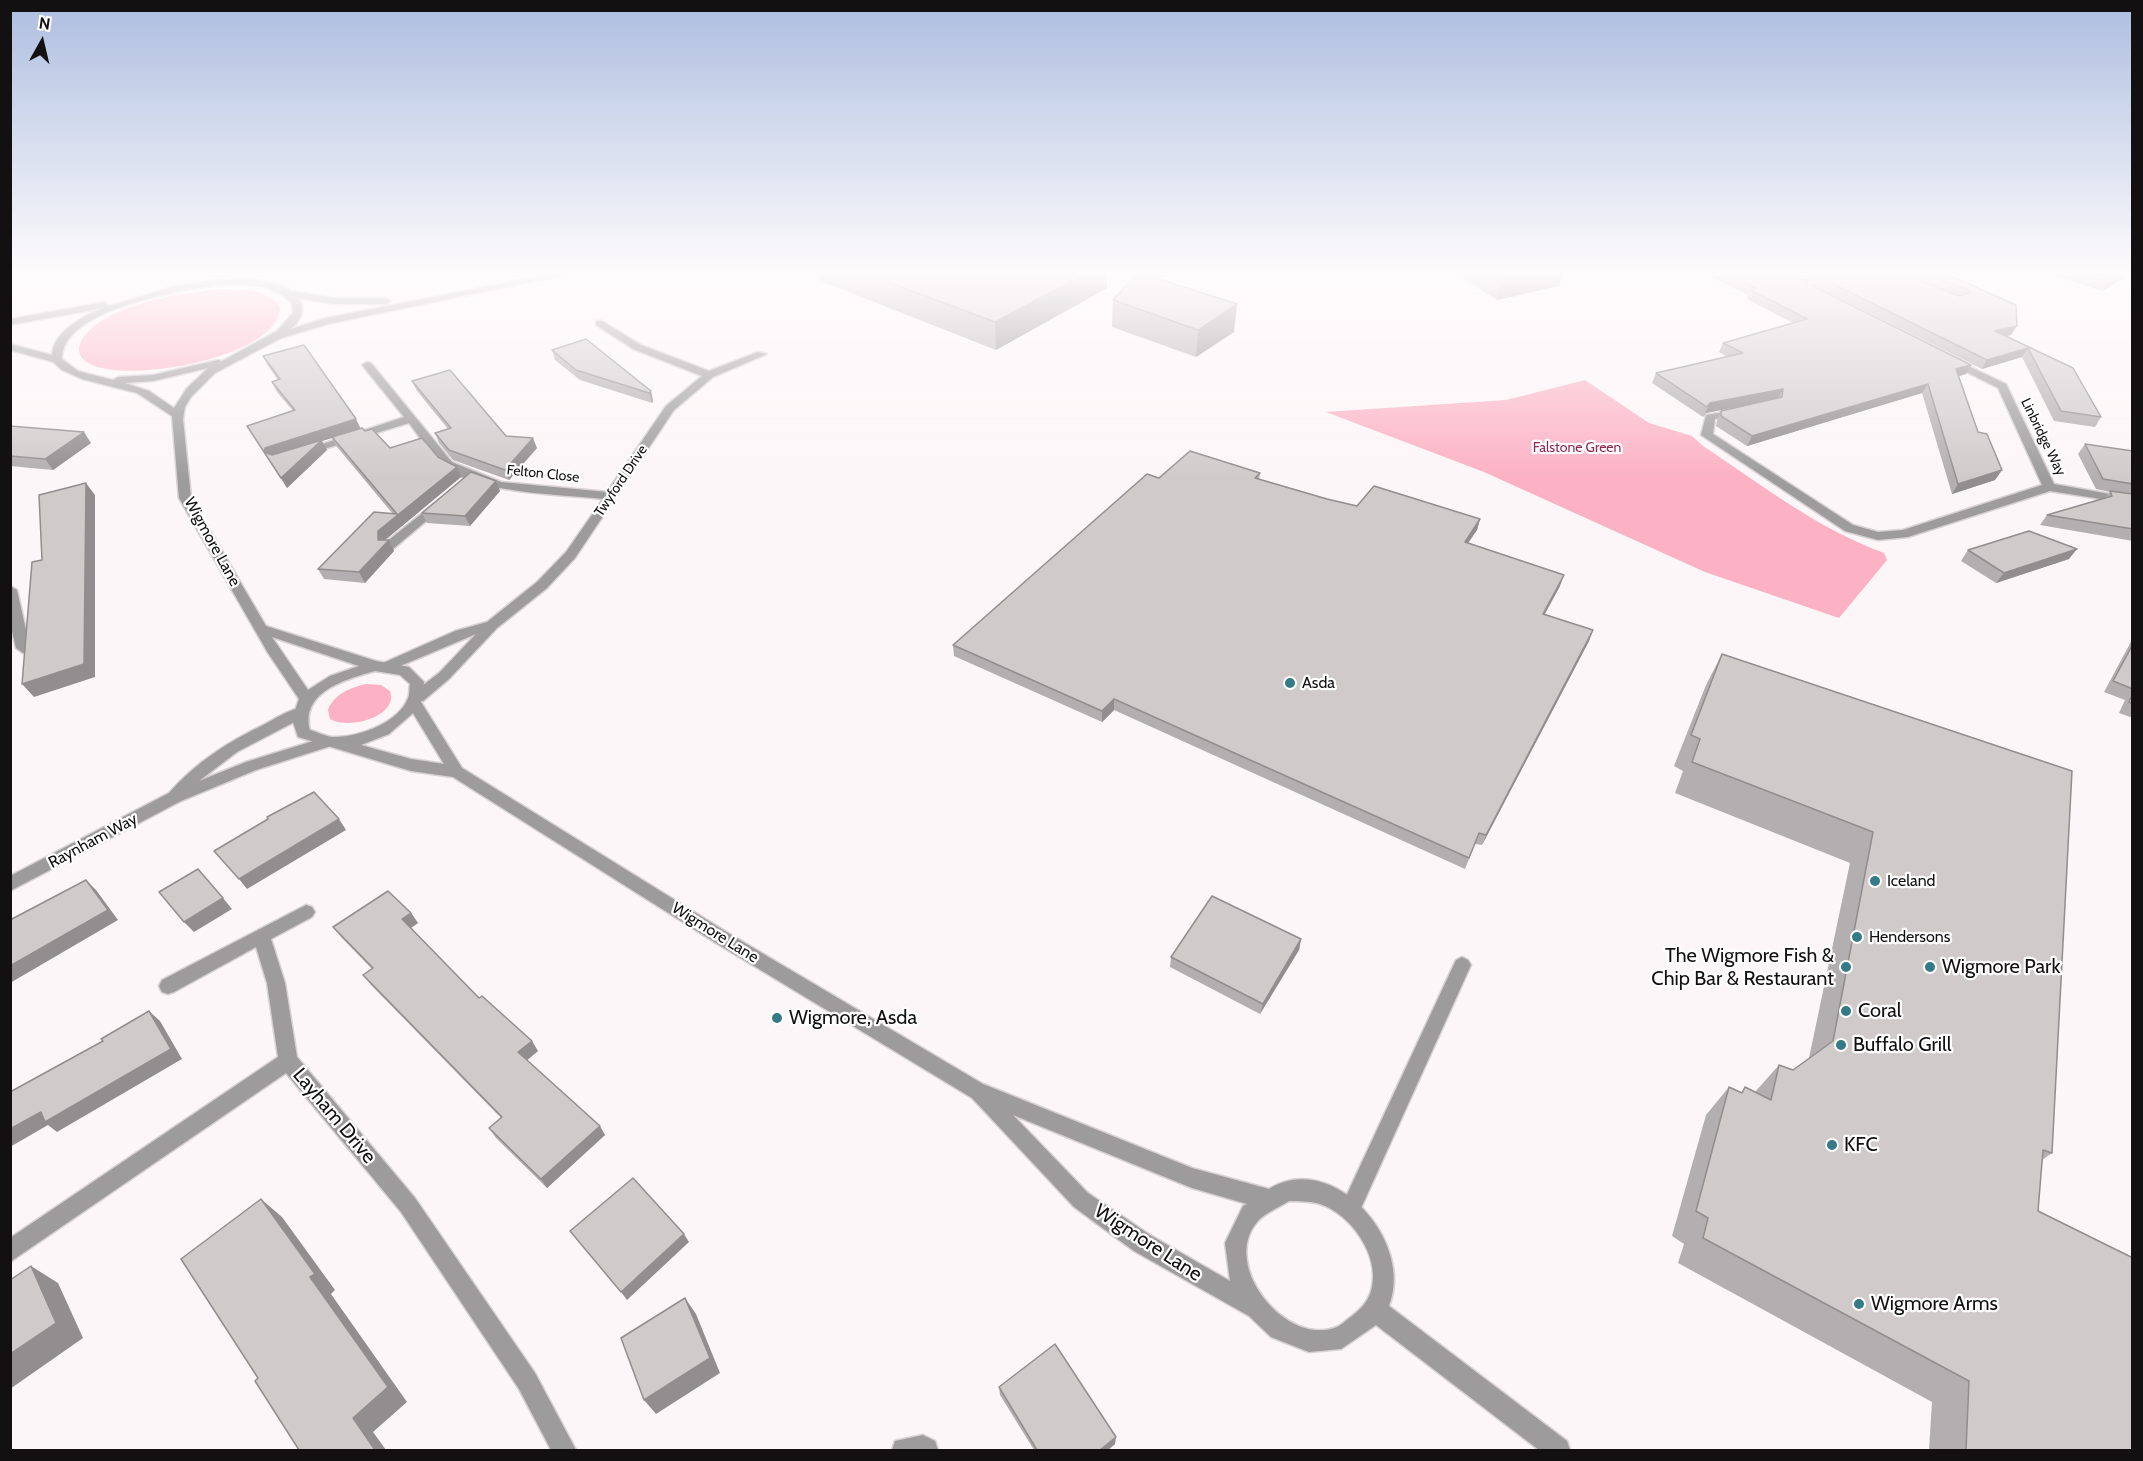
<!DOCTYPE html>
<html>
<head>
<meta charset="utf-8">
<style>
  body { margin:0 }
  #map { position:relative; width:2143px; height:1461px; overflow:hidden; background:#fdf6f8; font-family:Cabin,sans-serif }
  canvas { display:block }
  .frame { position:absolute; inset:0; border:12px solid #121011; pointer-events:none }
  .north { position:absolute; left:12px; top:12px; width:60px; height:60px; -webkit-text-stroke:4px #fff; paint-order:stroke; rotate:8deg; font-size:16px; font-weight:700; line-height:24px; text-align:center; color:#121011 }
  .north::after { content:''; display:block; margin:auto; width:21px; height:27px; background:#121011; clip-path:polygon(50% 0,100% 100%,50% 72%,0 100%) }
</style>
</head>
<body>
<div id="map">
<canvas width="2143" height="1461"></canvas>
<div class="frame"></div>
<div class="north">N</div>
</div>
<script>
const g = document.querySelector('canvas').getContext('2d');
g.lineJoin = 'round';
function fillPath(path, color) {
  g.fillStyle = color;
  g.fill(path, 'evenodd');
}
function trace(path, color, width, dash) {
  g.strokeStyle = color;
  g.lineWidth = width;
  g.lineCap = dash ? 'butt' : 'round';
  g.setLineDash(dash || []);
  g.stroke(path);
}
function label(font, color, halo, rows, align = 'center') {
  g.font = font + ' Cabin,sans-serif';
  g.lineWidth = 4.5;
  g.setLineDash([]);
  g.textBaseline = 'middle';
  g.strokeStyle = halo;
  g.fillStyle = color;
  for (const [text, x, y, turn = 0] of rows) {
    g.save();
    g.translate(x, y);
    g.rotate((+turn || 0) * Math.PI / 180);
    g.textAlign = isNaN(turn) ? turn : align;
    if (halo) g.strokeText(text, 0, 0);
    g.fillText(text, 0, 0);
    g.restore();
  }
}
const green = new Path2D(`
  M 225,289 C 243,290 273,289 280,309 C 276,358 125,385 88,363 C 81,359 77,352 80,344 C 96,305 188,291 225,289 Z
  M 1585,380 L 1649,423 L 1692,436 L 1703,446 C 1762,485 1818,529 1884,553 L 1887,560 L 1839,618 L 1705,572 L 1484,472 L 1326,412 L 1506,400 Z
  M 366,684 L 381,685 L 390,691 C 399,717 348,730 330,719 L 328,710 C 334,694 350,688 366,684 Z`);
const minor = new Path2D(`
  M 1820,275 L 1838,275 L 1796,285 L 1791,282 Z
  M 596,321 L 602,321 L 641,345 L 709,371 L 758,352 L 767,354 L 713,377 L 674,410 L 575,558 L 547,588 L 497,628 L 449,679 L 423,701 L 413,701 L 411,697 L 413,693 L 439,673 L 476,634 L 393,669 L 383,669 L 381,666 L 383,663 L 455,631 L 487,622 L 537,582 L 566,552 L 603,499 C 559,494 480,494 444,467 C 431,456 419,436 409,423 L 311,453 L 303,453 L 301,451 L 404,417 L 362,365 L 367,362 L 371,363 L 452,462 L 501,482 L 607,492 L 666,406 L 702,376 L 633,349 L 596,325 Z
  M 1952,358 L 2006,384 L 2054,484 L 2132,498 L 2132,504 L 2050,491 L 1908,537 L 1878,540 L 1845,531 L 1701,435 L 1706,415 L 1742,409 L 1742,413 L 1715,419 L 1713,434 L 1853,525 L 1878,532 L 1903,530 L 2042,485 L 1998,388 L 1948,363 L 1948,359 Z
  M 440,499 L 446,503 L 444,506 L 393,549 L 385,549 L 385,543 Z
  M 10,586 L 17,590 L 30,648 L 23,653 L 16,648 L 10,623 Z
  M 299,708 L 304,709 L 306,713 L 304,717 L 237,752 L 199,781 L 246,762 L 326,737 L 331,738 L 334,742 L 331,746 L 256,770 L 181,801 L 10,891 L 10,876 L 169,793 C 196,762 228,742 265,724 C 276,718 287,711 299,708 Z
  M 306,905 L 312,907 L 315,912 L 312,917 L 271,939 L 285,983 L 297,1057 L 415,1198 L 535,1373 L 576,1450 L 551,1450 L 519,1389 L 401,1212 L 286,1073 L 10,1262 L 10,1238 L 278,1057 L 267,983 L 256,947 L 174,992 L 168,994 L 162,992 L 159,986 L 162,980 Z
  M 1462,957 L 1468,960 L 1471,965 L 1357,1217 L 1350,1221 L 1343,1217 L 1339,1210 L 1343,1203 L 1456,960 Z
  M 923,1435 L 935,1441 L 938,1450 L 892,1450 L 895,1441 Z`);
const tertiary = new Path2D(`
  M 546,275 L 563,275 L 328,324 L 281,338 L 215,373 L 191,397 L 185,407 L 183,419 L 191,498 L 266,626 L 376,661 L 409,667 L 424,682 L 421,702 L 462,768 L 728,933 L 983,1084 L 1192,1168 L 1269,1189 C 1333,1149 1415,1242 1389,1306 L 1567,1441 L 1570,1450 L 1539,1450 L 1376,1325 L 1341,1349 L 1309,1352 L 1271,1337 L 1249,1316 L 1134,1251 L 1074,1207 L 972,1098 L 716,943 L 453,777 L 411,771 L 298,737 L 292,719 L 299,699 L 268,653 L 179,498 L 172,416 L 137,393 L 82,379 L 62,370 L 53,362 L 10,350 L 10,344 L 52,355 C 53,332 83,316 103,308 L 10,325 L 10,319 L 105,302 L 109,306 L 176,286 L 217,280 L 253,279 L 285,286 L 291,291 L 334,298 L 386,298 L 391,301 L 386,304 L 334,304 L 298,298 C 307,308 300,321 291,329 L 326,318 ZM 217,285 C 248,285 268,281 292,303 L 293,313 L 277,331 L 222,361 L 218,360 L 153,375 L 118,377 L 113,380 L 78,371 L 62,359 C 62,309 178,291 217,285 ZM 208,368 L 187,388 L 174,408 L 149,391 L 125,383 L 153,381 ZM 272,637 L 359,666 L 330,676 L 308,690 ZM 375,671 L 400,675 L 410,684 C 409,688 410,694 408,698 C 399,723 357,738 332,737 C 325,736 317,732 310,730 C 300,692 346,679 375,671 ZM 413,713 L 444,764 L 411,759 L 361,745 L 389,734 ZM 1013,1115 L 1192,1188 L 1247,1204 L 1243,1206 L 1225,1243 L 1230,1281 L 1150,1235 L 1088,1193 ZM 1289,1201 C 1299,1201 1310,1201 1320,1204 C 1351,1214 1379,1255 1372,1287 C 1369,1301 1362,1308 1352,1316 C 1347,1319 1342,1325 1337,1327 C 1286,1348 1219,1264 1258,1221 C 1265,1213 1280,1207 1289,1201 Z`);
const wall = new Path2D(`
  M 817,275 L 1107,275 L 1107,288 L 996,350 L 818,280 Z
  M 1458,275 L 1562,275 L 1559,286 L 1497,300 Z
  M 1708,275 L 1949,275 L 2016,305 L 2011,335 L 2007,336 L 2073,368 L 2101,417 L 2095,427 L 2054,421 L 2022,357 L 1982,369 L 1811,284 L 1815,275 L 1799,277 L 1794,276 L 1971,365 L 1966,374 L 1959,376 L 1978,432 L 2002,470 L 1995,480 L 1952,494 L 1922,393 L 1747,446 L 1716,426 L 1717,421 L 1721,411 L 1751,404 L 1706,413 L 1703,417 L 1652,383 L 1656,373 L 1727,357 L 1719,352 L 1723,343 L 1793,323 L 1747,299 L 1748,295 Z
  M 2053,275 L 2128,275 L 2102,291 Z
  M 1113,300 L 1234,332 L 1196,357 L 1112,327 Z
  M 552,350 L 651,391 L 653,401 L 652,403 L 580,380 L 555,360 Z
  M 263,356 L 361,429 L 390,448 L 438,457 L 461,477 L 385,540 L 394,551 L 365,583 L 324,579 L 318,569 L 393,514 L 337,447 L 332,438 L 322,441 L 327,450 L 287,488 L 247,426 L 293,411 L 277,392 L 272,382 L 278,380 L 268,366 Z
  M 412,381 L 506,436 L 537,448 L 509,480 L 453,460 L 439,443 L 435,433 L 448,429 L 417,391 Z
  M 10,426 L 91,443 L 53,470 L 10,466 Z
  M 2085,444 L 2133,451 L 2133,541 L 2040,525 L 2047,515 L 2105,498 L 2110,492 L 2096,489 L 2078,454 Z
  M 1260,473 L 1259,479 L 1327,499 L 1357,506 L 1480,519 L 1477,530 L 1468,543 L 1560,586 L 1545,614 L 1593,630 L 1589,641 L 1482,845 L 1475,844 L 1465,869 L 1114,710 L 1102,722 L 954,656 L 953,645 L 1159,478 Z
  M 496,481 L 500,491 L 470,526 L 427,523 L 422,513 Z
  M 1968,550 L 2069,559 L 1996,583 L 1961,561 Z
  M 2133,638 L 2133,718 L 2119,713 L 2125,700 L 2104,692 Z
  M 1722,654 L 2072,771 L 2052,1153 L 2042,1160 L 2038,1211 L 2133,1450 L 1929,1450 L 1932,1402 L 1678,1263 L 1684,1244 L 1672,1236 L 1706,1115 L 1729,1087 L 1741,1093 L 1745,1087 L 1755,1092 L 1779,1065 L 1793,1070 L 1809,1058 L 1850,863 L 1675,793 L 1683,771 L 1674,766 L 1706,685 Z
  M 411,913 L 418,923 L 411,928 L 479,998 L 538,1051 L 527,1060 L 605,1135 L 547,1188 L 496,1138 L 489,1128 L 501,1118 L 371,985 L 363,975 L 372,969 L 341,937 L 333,927 Z
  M 1301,939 L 1299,950 L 1260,1014 L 1170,967 L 1171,957 Z
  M 999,1387 L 1115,1444 L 1108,1450 L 1034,1450 L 1000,1395 Z`);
const shadedWall = new Path2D(`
  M 1083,275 L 1107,275 L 1107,288 L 996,350 L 995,322 Z
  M 1503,275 L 1562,275 L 1559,286 L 1497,300 Z
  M 2119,275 L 2128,275 L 2102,291 L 2108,282 Z
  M 1237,304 L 1234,332 L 1196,357 L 1198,330 Z
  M 2017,326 L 2011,335 L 1990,340 L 1995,331 Z
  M 2028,348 L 2022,357 L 1982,369 L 1987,360 Z
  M 1971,365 L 1966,374 L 1950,379 L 1956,369 Z
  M 1928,384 L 1922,393 L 1747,446 L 1752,436 Z
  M 1783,389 L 1778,399 L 1706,413 L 1703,417 L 1710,403 Z
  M 651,391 L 653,401 L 652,403 L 649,393 Z
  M 356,419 L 361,429 L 322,441 L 327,450 L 287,488 L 270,458 L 264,452 L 265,448 Z
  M 84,432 L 91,443 L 53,470 L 45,459 Z
  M 533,438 L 537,448 L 509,480 L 505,470 Z
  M 457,467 L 461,477 L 384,541 L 389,540 L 394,551 L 365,583 L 359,572 L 378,540 L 378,531 Z
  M 2002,470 L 1995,480 L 1952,494 L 1958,484 Z
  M 496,481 L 500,491 L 470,526 L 465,516 Z
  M 86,483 L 95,495 L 95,677 L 34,697 L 22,684 Z
  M 1480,519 L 1477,530 L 1462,552 L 1465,542 Z
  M 2077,549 L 2069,559 L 1996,583 L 2004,573 Z
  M 1564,575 L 1560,586 L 1539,624 L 1543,614 Z
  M 1593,630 L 1589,641 L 1482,845 L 1486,835 Z
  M 1114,699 L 1114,710 L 1102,722 L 1102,711 Z
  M 339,819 L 346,830 L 247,889 L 239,879 Z
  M 86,880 L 96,890 L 118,920 L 10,983 L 10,966 Z
  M 223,898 L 232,909 L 194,932 L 184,922 Z
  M 411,913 L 418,923 L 409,929 L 402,919 Z
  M 1301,939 L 1299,950 L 1260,1014 L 1263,1004 Z
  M 149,1011 L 160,1021 L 182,1059 L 57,1132 L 48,1125 L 10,1147 L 10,1129 Z
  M 532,1041 L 538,1051 L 525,1062 L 518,1052 Z
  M 600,1126 L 605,1135 L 547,1188 L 541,1179 Z
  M 261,1199 L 282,1217 L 335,1290 L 331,1294 L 407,1402 L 373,1432 L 386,1450 L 375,1450 L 353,1418 L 310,1277 Z
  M 684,1234 L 689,1242 L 627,1300 L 621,1292 Z
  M 31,1266 L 58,1283 L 83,1338 L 10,1389 L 10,1354 Z
  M 685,1298 L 696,1314 L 720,1373 L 656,1414 L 644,1400 Z
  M 1116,1437 L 1115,1444 L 1108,1450 L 1100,1450 Z`);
const building = new Path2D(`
  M 869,275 L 1083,275 L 995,322 Z
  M 1136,275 L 1147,275 L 1237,304 L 1198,330 L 1113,300 Z
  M 1729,275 L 1791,275 L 1971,365 L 1956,369 L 1978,432 L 1987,434 L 2002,470 L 1958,484 L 1928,384 L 1752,436 L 1721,416 L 1721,411 L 1782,397 L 1783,389 L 1710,403 L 1707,407 L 1656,373 L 1743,353 L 1723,343 L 1807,319 L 1751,290 L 1756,288 Z
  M 1815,275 L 1906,275 L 1959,296 L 1970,293 L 1969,290 L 1930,275 L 1949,275 L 2016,305 L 2017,326 L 1995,331 L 2073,368 L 2101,417 L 2061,411 L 2028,348 L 1987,360 Z
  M 2086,275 L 2119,275 L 2108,282 Z
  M 586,339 L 651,391 L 649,393 L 576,370 L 552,350 Z
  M 304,345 L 356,419 L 265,448 L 264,452 L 272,455 L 322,440 L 281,478 L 247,426 L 295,410 L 272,382 L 280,379 L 263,356 Z
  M 450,370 L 506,436 L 533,438 L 505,470 L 449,450 L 435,433 L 451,428 L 412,381 Z
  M 10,426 L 84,432 L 45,459 L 10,456 Z
  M 362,428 L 365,431 L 372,429 L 390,448 L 422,438 L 438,457 L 457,467 L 378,531 L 378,540 L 389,540 L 359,572 L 318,569 L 374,512 L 397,514 L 332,437 Z
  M 2085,444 L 2133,451 L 2133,484 L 2103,479 Z
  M 1190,451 L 1260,473 L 1255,478 L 1327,499 L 1357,506 L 1374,486 L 1480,519 L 1465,542 L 1564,575 L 1543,614 L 1593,630 L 1486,835 L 1479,833 L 1469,858 L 1114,699 L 1102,711 L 953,645 L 1147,474 L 1159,478 Z
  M 471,472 L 496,481 L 465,516 L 422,513 Z
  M 86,483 L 84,664 L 22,684 L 32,562 L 42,560 L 39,495 Z
  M 2110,491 L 2133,494 L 2133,529 L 2047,515 L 2112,496 Z
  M 2029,531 L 2077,549 L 2004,573 L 1968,550 Z
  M 2133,644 L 2133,689 L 2113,681 Z
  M 1722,654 L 2072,771 L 2052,1153 L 2043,1150 L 2038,1211 L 2133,1258 L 2133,1450 L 1966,1450 L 1969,1381 L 1703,1238 L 1708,1218 L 1696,1211 L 1729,1087 L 1742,1093 L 1745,1087 L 1771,1100 L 1779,1065 L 1793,1070 L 1833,1041 L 1873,832 L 1692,762 L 1700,739 L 1691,735 Z
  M 2133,693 L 2133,704 L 2129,702 Z
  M 314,792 L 339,819 L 239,879 L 214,851 L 268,819 L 267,817 Z
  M 198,869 L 223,898 L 184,922 L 159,892 Z
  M 86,880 L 108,910 L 10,966 L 10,920 Z
  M 388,891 L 411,913 L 402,919 L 479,998 L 482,996 L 532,1041 L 518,1052 L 600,1126 L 541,1179 L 489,1128 L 502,1117 L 363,975 L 373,968 L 333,927 Z
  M 1212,896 L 1301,939 L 1263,1004 L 1171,957 Z
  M 149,1011 L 171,1049 L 45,1122 L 41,1112 L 10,1129 L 10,1092 L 103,1041 L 101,1039 Z
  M 633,1178 L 684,1234 L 621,1292 L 570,1231 Z
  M 261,1199 L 315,1274 L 310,1277 L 388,1387 L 353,1418 L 375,1450 L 299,1450 L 255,1381 L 258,1378 L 181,1259 Z
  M 31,1266 L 56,1323 L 10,1354 L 10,1280 Z
  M 685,1298 L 710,1358 L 644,1400 L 621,1338 Z
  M 1055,1344 L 1116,1437 L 1100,1450 L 1037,1450 L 999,1387 Z`);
const markers = [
  [1290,683,6,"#357a87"],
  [1875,881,6,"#357a87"],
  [1857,937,6,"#357a87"],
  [1846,967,6,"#357a87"],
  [1930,967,6,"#357a87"],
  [1846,1011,6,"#357a87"],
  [777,1018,6,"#357a87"],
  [1841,1045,6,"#357a87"],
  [1832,1145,6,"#357a87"],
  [1859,1304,6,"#357a87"]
];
const farStreetnames = [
  ["Linbridge Way",2043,437,64],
  ["Felton Close",543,474,6],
  ["Twyford Drive",621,481,-56]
];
const farParknames = [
  ["Falstone Green",1577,448]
];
const streetNames = [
  ["Wigmore Lane",212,542,61],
  ["Raynham Way",93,841,-28],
  ["Wigmore Lane",715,933,32]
];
const poiNames = [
  ["Asda",1302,683],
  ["Iceland",1887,881],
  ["Hendersons",1869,937]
];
const nearPoinames = [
  ["The Wigmore Fish &",1834,956,"right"],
  ["Chip Bar & Restaurant",1834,979,"right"],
  ["Wigmore Park",1942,967],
  ["Coral",1858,1011],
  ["Wigmore, Asda",789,1018],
  ["Buffalo Grill",1853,1045],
  ["KFC",1844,1145],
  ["Wigmore Arms",1871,1304]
];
const nearStreetnames = [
  ["Layham Drive",334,1116,50],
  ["Wigmore Lane",1148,1243,33]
];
fillPath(green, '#fcb1c4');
trace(minor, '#d7d1d3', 3);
trace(tertiary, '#d7d1d3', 3);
fillPath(minor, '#9e9b9c');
fillPath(tertiary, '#9e9b9c');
fillPath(wall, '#b3aeaf');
fillPath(shadedWall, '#928d8e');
fillPath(building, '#d0cacb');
trace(building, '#928d8e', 1.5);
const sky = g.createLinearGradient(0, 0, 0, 479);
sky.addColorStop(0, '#adbee0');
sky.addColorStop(0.57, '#fefbfc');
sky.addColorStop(1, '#fefbfc00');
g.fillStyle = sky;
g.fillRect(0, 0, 2143, 479);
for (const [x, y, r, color] of markers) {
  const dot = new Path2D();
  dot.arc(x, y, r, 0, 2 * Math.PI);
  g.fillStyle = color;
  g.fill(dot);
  trace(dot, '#fff', 2);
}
label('14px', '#121011', '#fff', farStreetnames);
label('14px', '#942750', '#fff', farParknames);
label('16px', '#121011', '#fff', streetNames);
label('16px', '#121011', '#fff', poiNames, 'left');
label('20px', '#121011', '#fff', nearPoinames, 'left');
label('20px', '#121011', '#fff', nearStreetnames);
</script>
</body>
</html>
